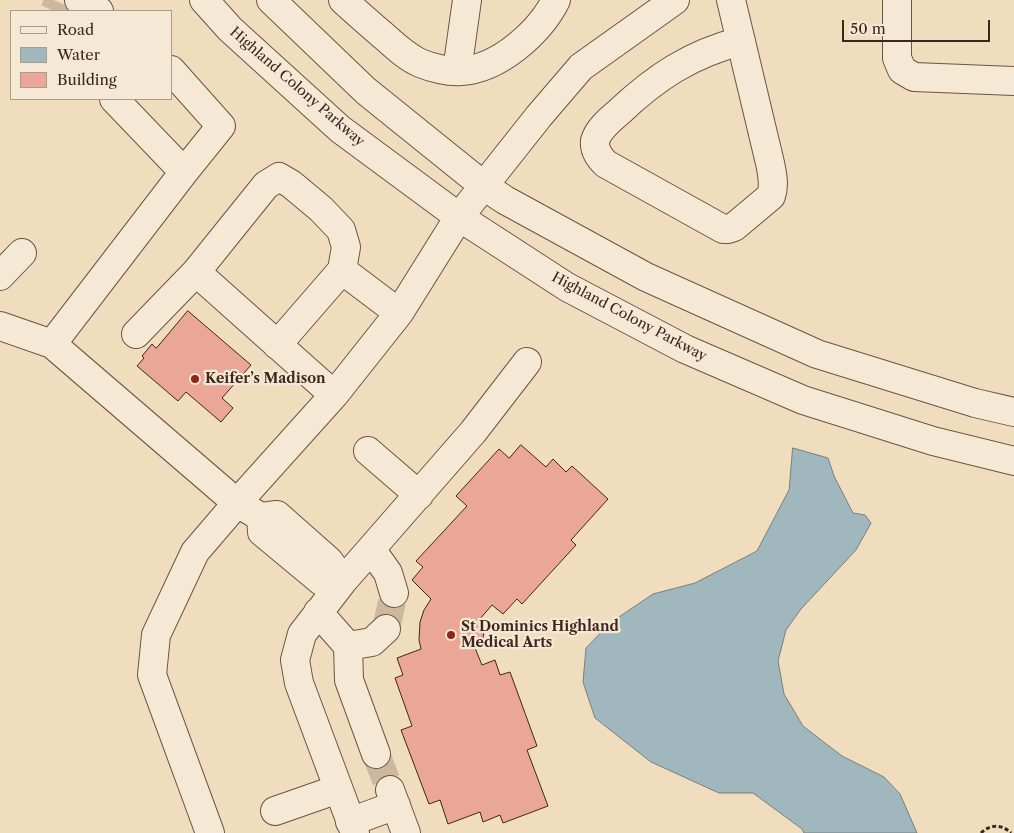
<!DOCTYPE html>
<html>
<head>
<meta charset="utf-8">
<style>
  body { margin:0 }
  #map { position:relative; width:1014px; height:833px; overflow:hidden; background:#f0ddbe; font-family:"Libre Caslon Text",serif }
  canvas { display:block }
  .legend { position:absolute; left:10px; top:10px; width:162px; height:90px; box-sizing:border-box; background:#f5e9d5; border:1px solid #ac9b8c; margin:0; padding:6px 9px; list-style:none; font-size:15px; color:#3e261e }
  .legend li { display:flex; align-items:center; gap:10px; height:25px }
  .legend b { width:25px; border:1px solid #ac9b8c }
  .scale { position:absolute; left:842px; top:20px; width:148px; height:22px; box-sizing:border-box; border:2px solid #3e261e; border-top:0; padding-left:6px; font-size:15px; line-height:18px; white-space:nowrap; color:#3e261e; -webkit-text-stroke:4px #f5e9d5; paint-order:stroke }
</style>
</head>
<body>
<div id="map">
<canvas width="1014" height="833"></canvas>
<ul class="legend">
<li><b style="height:6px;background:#f5e9d5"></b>Road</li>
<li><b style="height:14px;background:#a0b8bd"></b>Water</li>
<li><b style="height:14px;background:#eaa697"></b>Building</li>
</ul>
<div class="scale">50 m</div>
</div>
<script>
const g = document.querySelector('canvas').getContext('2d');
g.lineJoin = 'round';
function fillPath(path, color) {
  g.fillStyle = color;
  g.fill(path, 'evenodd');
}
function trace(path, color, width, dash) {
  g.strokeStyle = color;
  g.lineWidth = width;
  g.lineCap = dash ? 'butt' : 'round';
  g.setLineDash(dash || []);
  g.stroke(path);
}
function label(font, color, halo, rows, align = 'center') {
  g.font = font + ' "Libre Caslon Text",serif';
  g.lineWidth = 4.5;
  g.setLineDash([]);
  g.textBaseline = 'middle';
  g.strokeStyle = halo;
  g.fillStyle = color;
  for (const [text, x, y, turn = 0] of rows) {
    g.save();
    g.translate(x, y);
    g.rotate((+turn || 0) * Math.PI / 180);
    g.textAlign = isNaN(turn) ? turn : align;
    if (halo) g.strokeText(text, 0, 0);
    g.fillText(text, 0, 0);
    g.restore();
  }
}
const water = new Path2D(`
  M 793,448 L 828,458 L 834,476 L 853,513 L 865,515 L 871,523 L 856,550 L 801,609 L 786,630 L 778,661 L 784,694 L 803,726 L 842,756 L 884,777 L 900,794 L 917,833 L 804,833 L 802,829 L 753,793 L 719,793 L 651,762 L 595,718 L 583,682 L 586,648 L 610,623 L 653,594 L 695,583 L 757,551 L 789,490 Z`);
const building = new Path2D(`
  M 188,311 L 251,365 L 222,398 L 233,408 L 221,422 L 186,392 L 178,401 L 137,366 L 144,358 L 142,356 L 152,344 L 156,348 Z
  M 521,445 L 546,467 L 553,459 L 566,472 L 572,466 L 608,499 L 571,540 L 576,545 L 522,604 L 517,599 L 503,614 L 492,605 L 479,620 L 483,625 L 484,631 L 483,638 L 480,643 L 475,648 L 482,665 L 495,660 L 500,675 L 510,672 L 537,746 L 527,750 L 548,806 L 503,823 L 500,815 L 483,822 L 480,812 L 448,824 L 440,800 L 429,804 L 401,730 L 412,726 L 395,678 L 403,675 L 397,658 L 421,649 L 419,640 L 420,622 L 424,610 L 431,599 L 412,580 L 423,567 L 416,561 L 467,506 L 456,496 L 499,449 L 509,458 Z`);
const minorTunnel = new Path2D(`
  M 54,11 L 58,2
  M 386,629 L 394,593
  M 376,754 L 390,790`);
const path = new Path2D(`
  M 981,833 C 990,824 1002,824 1011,833`);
const minor = new Path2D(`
  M 79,0 L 99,11
  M 204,0 L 230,29 L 340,129 L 459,217 L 567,287 L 685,349 L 803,400 L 933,441 L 1014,461
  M 271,0 L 366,91 L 484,186 L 505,200 L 646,277 L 817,354 L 975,403 L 1014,412
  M 343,0 C 357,13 371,25 386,38 C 396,47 407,57 420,63 C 432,68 449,72 461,71 C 499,69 540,32 556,0
  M 731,0 L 770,163 C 772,173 775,185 771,196 L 734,227 L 728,229 L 723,229 L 606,164 C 600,158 594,151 595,141 C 598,129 611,119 619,112 C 656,77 691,54 741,41
  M 897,0 L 897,58 L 902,70 L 914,77 L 1014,81
  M 171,70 L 221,126 L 184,172
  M 457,71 L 467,0
  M 114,99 L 184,172 L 52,344 L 237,503 L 261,517
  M 0,276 L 22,253
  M 0,326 L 52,344
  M 136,334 L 196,272
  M 277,345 L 342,270
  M 334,395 L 196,272 L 266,185 L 279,177 L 291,184 L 321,209 L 341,230 L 346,247 L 342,270 L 399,313
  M 368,451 L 419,495
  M 277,515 L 329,561 L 343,581 L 321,581 L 262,532 L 261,517 Z
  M 371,549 L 388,573 L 394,593
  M 318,612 L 348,646
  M 376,754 L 349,680 L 348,646 L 372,642 L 386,629
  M 390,790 L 406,833
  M 275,811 L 338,789
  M 350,822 L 396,805
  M 210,833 L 152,675 L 156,635 L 195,552 L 237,503 L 334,395 L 399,313 L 459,217 L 539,116 L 581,67 L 675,0
  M 355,833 L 299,683 L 295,660 L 302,634 L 343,581 L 473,432 L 527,362`);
const markers = [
  [195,379,5,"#8f2418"],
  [451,635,5,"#8f2418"]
];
const streetNames = [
  ["Highland Colony Parkway",297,87,41],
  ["Highland Colony Parkway",629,317,28]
];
const poiNames = [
  ["Keifer’s Madison",205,379],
  ["St Dominics Highland",461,627],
  ["Medical Arts",461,643]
];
fillPath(water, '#a0b8bd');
trace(water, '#797e7d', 1);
fillPath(building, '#eaa697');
trace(building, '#3e261e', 1);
trace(minorTunnel, '#ccb89e', 28, [28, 14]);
trace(minor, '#6a5446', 30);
trace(path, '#3e261e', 3, [4, 2.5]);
trace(minor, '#f5e9d5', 28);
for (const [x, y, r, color] of markers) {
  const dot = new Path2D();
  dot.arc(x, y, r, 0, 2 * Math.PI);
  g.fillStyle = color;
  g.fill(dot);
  trace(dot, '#f5e9d5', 2);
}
label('14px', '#3e261e', '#f5e9d5', streetNames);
label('bold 14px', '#3e261e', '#f5e9d5', poiNames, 'left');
</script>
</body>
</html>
